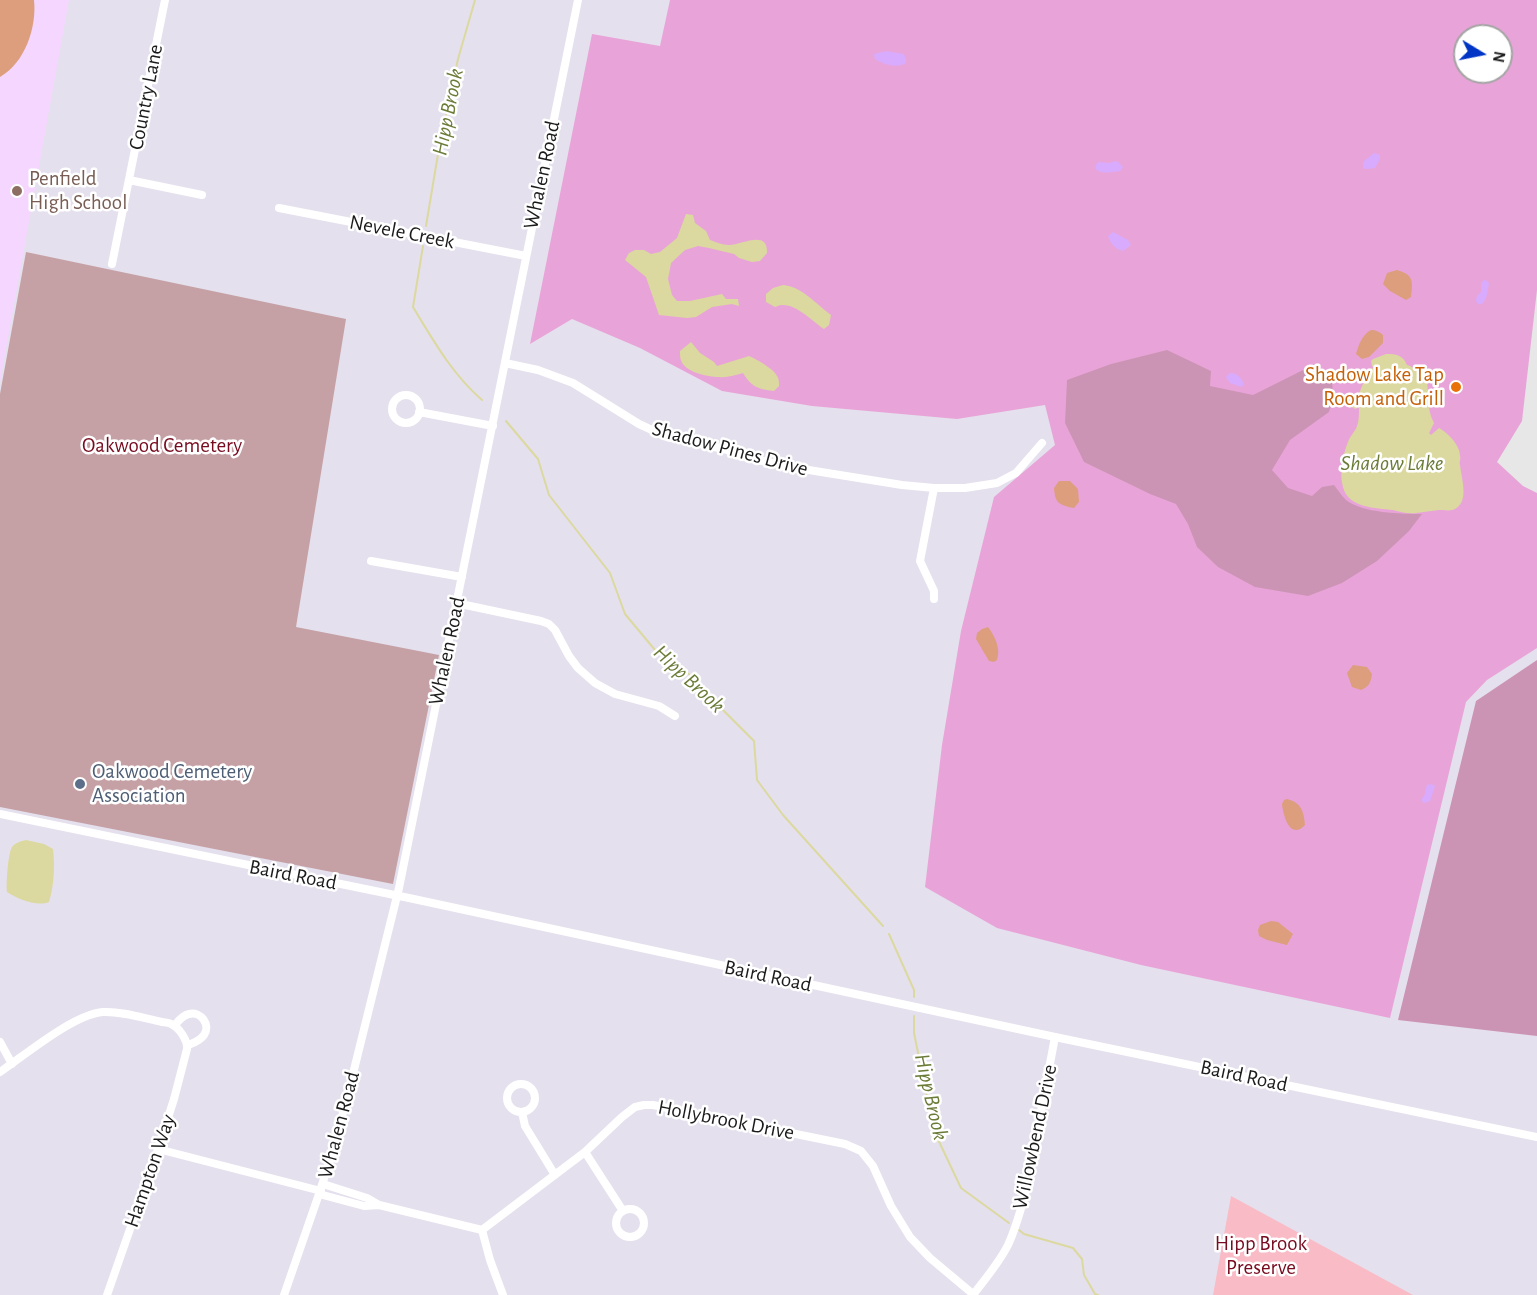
<!DOCTYPE html>
<html>
<head>
<meta charset="utf-8">
<style>
  body { margin:0 }
  #map { position:relative; width:1537px; height:1295px; overflow:hidden; background:#e5e0ed; font-family:"Alegreya Sans",sans-serif }
  canvas { display:block }
  .north { position:absolute; left:1453px; top:24px; width:60px; height:60px; box-sizing:border-box; background:#fff; border:2px solid #a4a4a4; border-radius:50%; rotate:100deg; font-size:16px; font-weight:700; line-height:24px; text-align:center; color:#1b1b1b }
  .north::after { content:''; display:block; margin:auto; width:21px; height:27px; background:#0035c5; clip-path:polygon(50% 0,100% 100%,50% 72%,0 100%) }
</style>
</head>
<body>
<div id="map">
<canvas width="1537" height="1295"></canvas>
<div class="north">N</div>
</div>
<script>
const g = document.querySelector('canvas').getContext('2d');
g.lineJoin = 'round';
function fillPath(path, color) {
  g.fillStyle = color;
  g.fill(path, 'evenodd');
}
function trace(path, color, width, dash) {
  g.strokeStyle = color;
  g.lineWidth = width;
  g.lineCap = dash ? 'butt' : 'round';
  g.setLineDash(dash || []);
  g.stroke(path);
}
function label(font, color, halo, rows, align = 'center') {
  g.font = font + ' "Alegreya Sans",sans-serif';
  g.lineWidth = 5;
  g.setLineDash([]);
  g.textBaseline = 'middle';
  g.strokeStyle = halo;
  g.fillStyle = color;
  for (const [text, x, y, turn = 0] of rows) {
    g.save();
    g.translate(x, y);
    g.rotate((+turn || 0) * Math.PI / 180);
    g.textAlign = isNaN(turn) ? turn : align;
    if (halo) g.strokeText(text, 0, 0);
    g.fillText(text, 0, 0);
    g.restore();
  }
}
const education = new Path2D(`
  M 0,0 L 69,0 L 0,382 Z`);
const grass = new Path2D(`
  M 670,0 L 1537,0 L 1537,648 L 1487,680 L 1466,702 L 1390,1018 L 1141,965 L 997,928 L 925,887 L 942,745 L 961,631 L 994,497 L 1055,445 L 1045,405 L 957,419 L 812,406 L 722,391 L 640,348 L 572,319 L 530,344 L 592,34 L 660,46 ZM 1465,36 L 1501,36 L 1501,72 L 1465,72 Z`);
const forest = new Path2D(`
  M 1167,350 L 1211,371 L 1210,386 L 1253,395 L 1315,364 L 1332,376 L 1333,398 L 1329,412 L 1290,440 L 1272,470 L 1288,488 L 1312,496 L 1322,487 L 1334,485 C 1338,490 1342,496 1346,500 C 1362,513 1402,514 1422,514 L 1409,531 L 1377,561 L 1342,583 L 1308,596 L 1255,587 L 1218,567 L 1197,547 L 1188,524 L 1176,504 L 1150,494 L 1084,462 L 1065,423 L 1067,380 L 1111,364 Z
  M 1537,660 L 1537,1036 L 1398,1020 L 1476,701 Z`);
const sand = new Path2D(`
  M 886,51 L 904,54 L 906,59 L 906,63 C 897,69 883,64 875,59 L 874,54 Z
  M 1374,153 L 1380,155 L 1380,159 L 1375,168 L 1366,169 L 1363,168 L 1363,162 Z
  M 1117,161 L 1123,167 L 1120,171 C 1112,172 1100,175 1095,168 L 1097,163 L 1100,162 L 1108,163 Z
  M 1113,232 L 1128,240 L 1131,245 L 1123,251 C 1115,249 1111,244 1108,236 Z
  M 1484,280 L 1487,281 L 1489,284 C 1487,291 1488,298 1482,304 L 1478,304 L 1476,301 L 1477,296 L 1481,292 L 1481,283 Z
  M 1230,373 C 1237,373 1241,377 1244,384 L 1242,387 L 1230,383 L 1226,377 Z
  M 1431,784 L 1435,786 L 1430,801 L 1424,803 L 1422,801 L 1422,798 L 1424,797 L 1427,785 Z`);
const cemetery = new Path2D(`
  M 26,252 L 346,319 L 296,627 L 439,655 L 393,884 L 0,807 L 0,394 Z`);
const park = new Path2D(`
  M 1231,1196 L 1413,1295 L 1213,1295 Z`);
const pitch = new Path2D(`
  M 0,0 L 34,0 C 37,27 25,63 0,77 Z
  M 1397,270 C 1414,275 1413,281 1411,297 L 1406,300 L 1390,291 L 1383,284 L 1387,273 Z
  M 1371,330 C 1376,330 1380,332 1383,335 L 1383,343 L 1369,357 L 1362,359 L 1356,354 C 1359,344 1362,335 1371,330 Z
  M 1059,481 L 1070,481 L 1078,489 L 1079,502 L 1074,508 C 1059,505 1055,503 1054,488 Z
  M 988,627 C 995,636 1001,649 997,660 L 994,662 L 989,661 L 976,639 L 977,633 L 982,629 Z
  M 1353,665 L 1367,667 L 1372,674 C 1371,682 1369,687 1361,690 L 1352,687 L 1347,673 Z
  M 1287,799 C 1301,802 1304,812 1305,825 C 1290,841 1283,815 1282,804 L 1284,800 Z
  M 1271,921 L 1278,922 L 1293,934 L 1287,945 L 1267,940 L 1259,936 L 1258,930 L 1260,925 Z`);
const parking = new Path2D(`
  M 1537,290 L 1537,493 L 1523,486 L 1497,462 L 1522,421 Z`);
const water = new Path2D(`
  M 686,214 L 693,215 L 695,223 L 706,231 L 710,240 C 716,242 722,245 729,245 C 742,245 768,229 767,253 L 760,261 L 752,262 L 739,258 L 734,254 L 709,248 L 698,246 L 685,250 L 671,263 L 668,279 L 672,295 L 677,301 L 690,301 L 722,294 L 726,299 L 738,299 L 739,306 L 732,304 L 712,307 L 696,317 L 687,318 L 659,315 L 646,277 L 625,260 L 629,253 L 635,250 L 644,250 L 651,254 L 660,252 L 677,238 Z
  M 783,285 C 801,286 816,304 831,315 L 829,325 L 824,329 C 811,320 791,298 775,307 L 766,302 L 766,294 L 773,288 Z
  M 691,342 L 700,353 L 714,362 L 717,366 L 749,356 C 756,359 774,369 777,376 C 779,379 779,382 779,386 L 774,391 C 757,389 752,387 743,373 C 735,375 727,378 719,377 C 708,377 684,372 681,360 C 680,359 680,352 680,351 Z
  M 1386,354 C 1396,354 1403,355 1407,365 C 1416,367 1420,377 1427,382 C 1429,396 1427,411 1434,423 L 1429,433 L 1431,435 L 1439,428 C 1448,433 1460,445 1460,456 C 1461,460 1459,461 1460,465 C 1461,475 1466,491 1462,501 C 1460,505 1457,509 1452,510 C 1448,511 1444,510 1439,510 C 1431,511 1424,512 1416,513 C 1408,514 1401,512 1393,510 C 1376,508 1348,508 1343,487 C 1339,474 1343,454 1348,442 C 1350,436 1355,432 1357,426 C 1359,421 1359,414 1359,408 L 1358,406 L 1356,409 L 1353,408 L 1351,406 L 1358,396 L 1369,369 L 1374,368 L 1372,366 L 1371,361 L 1373,359 Z
  M 26,840 L 44,844 L 53,849 C 55,866 54,886 49,902 C 37,907 17,899 7,892 C 6,884 8,853 12,847 C 15,843 21,841 26,840 Z`);
const stream = new Path2D(`
  M 426,226 L 440,142 L 458,59 L 475,0
  M 423,246 L 413,307 C 433,340 452,374 482,400
  M 506,421 L 538,459 L 549,495 L 610,573 L 625,614 L 655,650 L 690,675 L 703,699 L 719,706 L 754,741 L 757,780 L 783,815 L 883,926
  M 889,934 L 914,990 L 914,997
  M 914,1016 L 914,1033 L 934,1131 L 961,1188 L 1009,1223
  M 1019,1230 L 1024,1234 L 1073,1248 L 1082,1259 L 1084,1275 L 1095,1294 L 1098,1295`);
const minor = new Path2D(`
  M 129,180 L 202,195
  M 279,208 L 526,256
  M 112,264 L 165,0
  M 505,363 L 538,370 L 573,383 L 639,424 L 667,437 L 724,449 L 749,458 L 790,467 L 902,485 L 934,488 L 965,488 L 997,483 L 1016,473 L 1042,443
  M392 409a14 14 0 1 1 28 0a14 14 0 1 1-28 0Z
  M 419,412 L 493,426
  M 934,488 L 920,561 L 934,591 L 934,599
  M 371,561 L 462,577
  M 456,603 L 541,621 L 549,624 L 555,630 L 569,656 L 578,668 L 595,683 L 615,694 L 659,706 L 675,716
  M 0,814 L 409,898 L 1055,1037 L 1537,1137
  M 174,1026 C 178,1021 183,1015 189,1014 C 201,1011 211,1025 204,1035 C 200,1041 193,1043 188,1045
  M 0,1042 L 12,1064
  M 0,1072 C 25,1055 74,1014 103,1012 C 122,1011 143,1018 162,1022 C 163,1022 170,1023 171,1024 C 179,1027 188,1041 187,1049 L 174,1099 L 158,1149 L 107,1295
  M507 1098a14 14 0 1 1 28 0a14 14 0 1 1-28 0Z
  M 522,1112 L 525,1126 L 555,1175
  M 158,1149 L 321,1191
  M 585,1152 L 623,1211
  M 323,1184 L 367,1198 L 379,1205
  M 319,1194 L 364,1206 L 379,1205 L 482,1230 L 585,1152 L 622,1117 L 635,1107 L 644,1105 L 653,1105 L 845,1144 L 861,1151 L 873,1166 L 891,1206 L 910,1237 L 930,1258 L 973,1294
  M616 1223a14 14 0 1 1 28 0a14 14 0 1 1-28 0Z
  M 482,1230 L 490,1260 L 503,1295
  M 284,1295 L 319,1194 L 331,1157 L 347,1098 L 399,888 L 578,0
  M 973,1295 C 985,1279 999,1263 1008,1245 C 1016,1228 1021,1209 1026,1191 L 1055,1037`);
const markers = [
  [17,191,6,"#8d6e63"],
  [1456,387,6,"#e8710a"],
  [80,784,6,"#5c6f8a"]
];
const streetNames = [
  ["Country Lane",146,97,-79],
  ["Whalen Road",542,175,-78],
  ["Nevele Creek",402,232,11],
  ["Shadow Pines Drive",730,449,15],
  ["Whalen Road",447,651,-78],
  ["Baird Road",293,875,11],
  ["Baird Road",768,976,12],
  ["Baird Road",1244,1076,12],
  ["Hollybrook Drive",726,1120,11],
  ["Whalen Road",339,1125,-75],
  ["Willowbend Drive",1035,1137,-78],
  ["Hampton Way",150,1171,-71]
];
const educationNames = [
  ["Penfield",29,179],
  ["High School",29,203]
];
const foodNames = [
  ["Shadow Lake Tap",1444,375],
  ["Room and Grill",1444,399]
];
const parkNames = [
  ["Oakwood Cemetery",162,446],
  ["Hipp Brook",1261,1244],
  ["Preserve",1261,1268]
];
const serviceNames = [
  ["Oakwood Cemetery",92,772],
  ["Association",92,796]
];
const waterNames = [
  ["Hipp Brook",448,112,-79],
  ["Shadow Lake",1392,463],
  ["Hipp Brook",689,679,43],
  ["Hipp Brook",931,1097,77]
];
fillPath(education, '#f4d6ff');
fillPath(grass, '#e8a4d8');
fillPath(forest, '#cc94b4');
fillPath(sand, '#d8abff');
fillPath(cemetery, '#c5a1a5');
fillPath(park, '#f9bbc6');
fillPath(pitch, '#dd9e7d');
fillPath(parking, '#e7e7e7');
fillPath(water, '#dbd99f');
trace(stream, '#dbd99f', 2);
trace(minor, '#fff', 8);
for (const [x, y, r, color] of markers) {
  const dot = new Path2D();
  dot.arc(x, y, r, 0, 2 * Math.PI);
  g.fillStyle = color;
  g.fill(dot);
  trace(dot, '#fff', 2);
}
label('21px', '#1b1b1b', '#fff', streetNames);
label('21px', '#785e54', '#fff', educationNames, 'left');
label('21px', '#c56008', '#fff', foodNames, 'right');
label('21px', '#770b1f', '#fff', parkNames);
label('21px', '#4e5e75', '#fff', serviceNames, 'left');
label('italic 22px', '#6b7b38', '#fff', waterNames);
</script>
</body>
</html>
